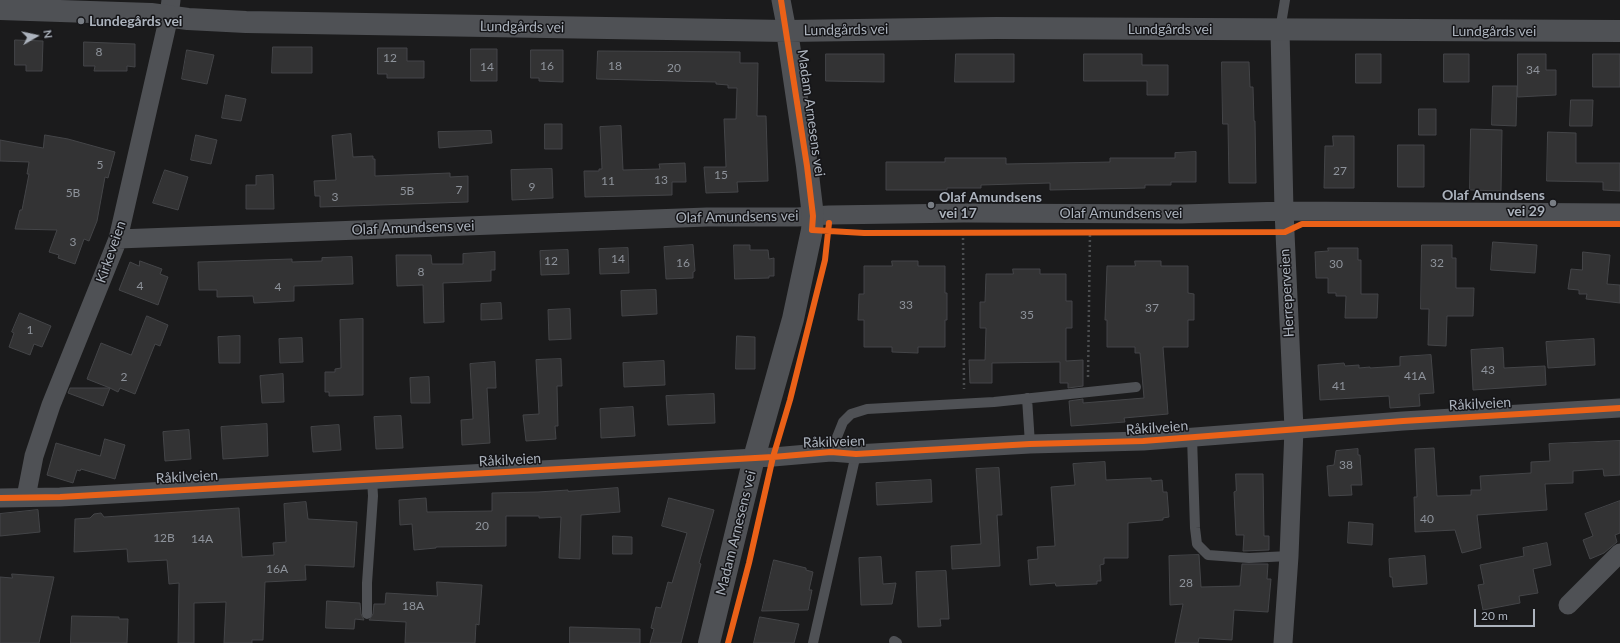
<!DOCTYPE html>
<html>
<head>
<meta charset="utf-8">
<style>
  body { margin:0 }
  #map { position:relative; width:1620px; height:643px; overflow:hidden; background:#1b1b1c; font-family:Lato,sans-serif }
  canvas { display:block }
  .north { position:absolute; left:16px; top:16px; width:40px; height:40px; -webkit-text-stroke:3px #151518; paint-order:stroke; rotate:81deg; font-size:11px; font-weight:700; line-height:16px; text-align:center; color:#acb3bd }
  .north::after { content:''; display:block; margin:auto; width:14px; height:18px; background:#acb3bd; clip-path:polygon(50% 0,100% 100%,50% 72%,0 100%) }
  .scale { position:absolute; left:1474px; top:609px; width:61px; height:18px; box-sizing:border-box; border:2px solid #acb3bd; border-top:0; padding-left:5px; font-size:12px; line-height:14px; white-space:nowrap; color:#acb3bd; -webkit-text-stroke:3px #151518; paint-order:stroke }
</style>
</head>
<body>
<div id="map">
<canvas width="1620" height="643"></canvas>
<div class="north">N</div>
<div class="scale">20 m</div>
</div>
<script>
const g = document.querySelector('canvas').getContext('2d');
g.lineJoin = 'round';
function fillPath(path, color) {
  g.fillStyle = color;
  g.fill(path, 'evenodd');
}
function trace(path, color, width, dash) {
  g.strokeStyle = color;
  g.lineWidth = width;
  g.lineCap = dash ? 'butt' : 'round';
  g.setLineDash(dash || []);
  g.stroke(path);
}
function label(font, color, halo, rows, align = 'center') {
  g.font = font + ' Lato,sans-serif';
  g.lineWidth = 3;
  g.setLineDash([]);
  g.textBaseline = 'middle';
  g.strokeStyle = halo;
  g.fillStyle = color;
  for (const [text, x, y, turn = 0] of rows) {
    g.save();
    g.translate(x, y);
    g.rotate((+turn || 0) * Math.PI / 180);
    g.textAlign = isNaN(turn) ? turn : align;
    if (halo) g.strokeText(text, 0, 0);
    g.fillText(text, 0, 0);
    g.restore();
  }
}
const building = new Path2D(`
  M 15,40 L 43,41 L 42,71 L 26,71 L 26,65 L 15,65 Z
  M 84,42 L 135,44 L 135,67 L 127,66 L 127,71 L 94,71 L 95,66 L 84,66 Z
  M 273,47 L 312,47 L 312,73 L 272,73 Z
  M 378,48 L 407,48 L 407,61 L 424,61 L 424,78 L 387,78 L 387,74 L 378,74 Z
  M 471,49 L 497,49 L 497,81 L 471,81 Z
  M 187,50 L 214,55 L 207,84 L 182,79 Z
  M 531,50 L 563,50 L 563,82 L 539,81 L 539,78 L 531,78 Z
  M 598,51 L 740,52 L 740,63 L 758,63 L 757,116 L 766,116 L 768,181 L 737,182 L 738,192 L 706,193 L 704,167 L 726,167 L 724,119 L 736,119 L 737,88 L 728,88 L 728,85 L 716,84 L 716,82 L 597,79 Z
  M 826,54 L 884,54 L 884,82 L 826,81 Z
  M 956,54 L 1014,54 L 1014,82 L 955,82 Z
  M 1084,54 L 1142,54 L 1142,65 L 1168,65 L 1168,95 L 1147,95 L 1147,81 L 1084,81 Z
  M 1356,54 L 1381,54 L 1381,83 L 1356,83 Z
  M 1444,54 L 1469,54 L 1469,82 L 1444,82 Z
  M 1518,54 L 1546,54 L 1546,70 L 1556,70 L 1556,95 L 1518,97 Z
  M 1593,54 L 1620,54 L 1620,87 L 1593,87 Z
  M 1222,62 L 1249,62 L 1250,87 L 1253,87 L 1254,121 L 1255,121 L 1256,183 L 1229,183 L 1228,124 L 1223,124 Z
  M 1493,86 L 1517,86 L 1516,126 L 1492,125 Z
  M 226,95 L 246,99 L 241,121 L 222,118 Z
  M 1571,100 L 1593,100 L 1592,126 L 1570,126 Z
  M 1419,109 L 1436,109 L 1436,135 L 1419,135 Z
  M 545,124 L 562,124 L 562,149 L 545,149 Z
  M 621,126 L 623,170 L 660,169 L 659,164 L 685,163 L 686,182 L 672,182 L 672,195 L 585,197 L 584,171 L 599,171 L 599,169 L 602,169 L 600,127 Z
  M 1471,129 L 1502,130 L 1501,191 L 1470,190 Z
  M 491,131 L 492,143 L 439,148 L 438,132 Z
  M 1548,132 L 1576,133 L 1576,163 L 1620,163 L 1620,191 L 1603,190 L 1603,182 L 1547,181 Z
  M 351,134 L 353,157 L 373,156 L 373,159 L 375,159 L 375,176 L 450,173 L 450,177 L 468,176 L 468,202 L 320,207 L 320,196 L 315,196 L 314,181 L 336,180 L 332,136 Z
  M 45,135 L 68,139 L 115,152 L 108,178 L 105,177 L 97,221 L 89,241 L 84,239 L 75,264 L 58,258 L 59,255 L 49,252 L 57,230 L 15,229 L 20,210 L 22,210 L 29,174 L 27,174 L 29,162 L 0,161 L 0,140 L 43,148 Z
  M 196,135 L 217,140 L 211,164 L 191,160 Z
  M 1333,136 L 1354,136 L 1354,188 L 1324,188 L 1325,146 L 1333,146 Z
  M 1398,145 L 1424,145 L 1424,187 L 1398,187 Z
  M 1196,152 L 1196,182 L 1171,182 L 1171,185 L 1145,185 L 1145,188 L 1050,190 L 1050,183 L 981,185 L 981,188 L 947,188 L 947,190 L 886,190 L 886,162 L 945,162 L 945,158 L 1006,158 L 1006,164 L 1110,162 L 1110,158 L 1175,158 L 1175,153 Z
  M 552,169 L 553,198 L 512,200 L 511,170 Z
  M 165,170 L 188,177 L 178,210 L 153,203 Z
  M 273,175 L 274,209 L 246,209 L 246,185 L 256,185 L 256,176 Z
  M 1493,242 L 1537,245 L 1535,273 L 1491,270 Z
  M 693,245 L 695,271 L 693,272 L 693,278 L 666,279 L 664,247 Z
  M 734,245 L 750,245 L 750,250 L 768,250 L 769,259 L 774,258 L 774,276 L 769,276 L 769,278 L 735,279 Z
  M 1422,245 L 1452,245 L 1452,258 L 1456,258 L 1456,288 L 1474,288 L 1473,316 L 1447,316 L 1446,346 L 1428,345 L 1429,309 L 1421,309 Z
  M 628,248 L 629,273 L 600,274 L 599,249 Z
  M 1328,248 L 1358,248 L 1358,260 L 1361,260 L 1361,294 L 1378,294 L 1377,318 L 1345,318 L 1346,296 L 1336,296 L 1336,293 L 1328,293 L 1328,278 L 1316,278 L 1315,252 L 1328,251 Z
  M 568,250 L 569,274 L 541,275 L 540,251 Z
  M 495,252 L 495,270 L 491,270 L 491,281 L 443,283 L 444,322 L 424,323 L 423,285 L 397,286 L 396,255 L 431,255 L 432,264 L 463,264 L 463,254 Z
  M 1583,252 L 1610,255 L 1607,284 L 1620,285 L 1620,303 L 1586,299 L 1587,294 L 1579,294 L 1579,290 L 1568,289 L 1571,269 L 1582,270 Z
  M 352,257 L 353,284 L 294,286 L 294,301 L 254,303 L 253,296 L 217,297 L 217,290 L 199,290 L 198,262 L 292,259 L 292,262 L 322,261 L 322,258 Z
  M 140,261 L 162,269 L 160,274 L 168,277 L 158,305 L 119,290 L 130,262 L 139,266 Z
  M 892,261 L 918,261 L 918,266 L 945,266 L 945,293 L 947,293 L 947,320 L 945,320 L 945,347 L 918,347 L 918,353 L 892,352 L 892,347 L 864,347 L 864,320 L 858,320 L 859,294 L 864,294 L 864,266 L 892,266 Z
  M 1135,261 L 1161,261 L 1161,266 L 1188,266 L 1188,293 L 1194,294 L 1194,320 L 1188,320 L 1188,347 L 1163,347 L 1168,414 L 1124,418 L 1125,422 L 1071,426 L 1069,401 L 1083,399 L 1083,403 L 1144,398 L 1140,353 L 1135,353 L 1135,347 L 1107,347 L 1107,320 L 1105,320 L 1107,266 L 1135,266 Z
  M 1013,269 L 1040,269 L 1040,274 L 1066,274 L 1066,301 L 1072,301 L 1072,328 L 1066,328 L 1066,361 L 1083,360 L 1083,386 L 1068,388 L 1068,383 L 1060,383 L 1060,362 L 992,363 L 992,383 L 970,383 L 969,360 L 985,360 L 986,328 L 980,328 L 980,302 L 985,302 L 986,274 L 1013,274 Z
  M 656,290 L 657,314 L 622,316 L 621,291 Z
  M 501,303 L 502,319 L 481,320 L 481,304 Z
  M 570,309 L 571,339 L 549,340 L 548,310 Z
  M 20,313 L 51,326 L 42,347 L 34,344 L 30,355 L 9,347 L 14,333 L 12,332 Z
  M 147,316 L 168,325 L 160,346 L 155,344 L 135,394 L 120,388 L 118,392 L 110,388 L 103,406 L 68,393 L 70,388 L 110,388 L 87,379 L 101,343 L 131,355 Z
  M 363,319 L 363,395 L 329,396 L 329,392 L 325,392 L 325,372 L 335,372 L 335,369 L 341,368 L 340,320 Z
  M 240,336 L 240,363 L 219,363 L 218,337 Z
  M 737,336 L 755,337 L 755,369 L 736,369 Z
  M 302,338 L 303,362 L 280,363 L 279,339 Z
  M 1594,339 L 1595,365 L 1548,368 L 1546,342 Z
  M 1503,348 L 1504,368 L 1545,366 L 1546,385 L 1473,390 L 1471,350 Z
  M 1431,355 L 1434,393 L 1419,394 L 1420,406 L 1390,408 L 1389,396 L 1320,400 L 1318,365 L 1344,363 L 1345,366 L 1359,365 L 1359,368 L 1370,367 L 1370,368 L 1400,366 L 1400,357 Z
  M 561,359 L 562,386 L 557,386 L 558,426 L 555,426 L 556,439 L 526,441 L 523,415 L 539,414 L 536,360 Z
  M 664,361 L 665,385 L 624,387 L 623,363 Z
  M 495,362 L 496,388 L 487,388 L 490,443 L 462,445 L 461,420 L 473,419 L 470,364 Z
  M 283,374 L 284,402 L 262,403 L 260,376 Z
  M 429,377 L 430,403 L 411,403 L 410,378 Z
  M 714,394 L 715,423 L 668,425 L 666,396 Z
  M 633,407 L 635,436 L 601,438 L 600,409 Z
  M 401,416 L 403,448 L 376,449 L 374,417 Z
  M 267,424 L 268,456 L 223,459 L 221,427 Z
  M 339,425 L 341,450 L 313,452 L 311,427 Z
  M 189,430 L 191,459 L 165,461 L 163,432 Z
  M 105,439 L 125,445 L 115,479 L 81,469 L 80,471 L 77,470 L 73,483 L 47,475 L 56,443 L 100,456 Z
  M 1620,441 L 1620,475 L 1604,476 L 1603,469 L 1573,471 L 1573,483 L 1545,484 L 1547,510 L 1477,515 L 1481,548 L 1462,553 L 1455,530 L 1415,532 L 1414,497 L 1417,497 L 1415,449 L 1434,448 L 1437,496 L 1471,495 L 1471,490 L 1481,490 L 1480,476 L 1531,473 L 1531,462 L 1550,461 L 1549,444 Z
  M 1358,449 L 1358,455 L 1360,455 L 1362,485 L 1351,485 L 1352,495 L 1329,496 L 1327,466 L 1334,465 L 1336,451 Z
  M 1105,462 L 1106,480 L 1151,478 L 1151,481 L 1162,480 L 1163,492 L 1167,492 L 1169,517 L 1163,518 L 1163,520 L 1128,523 L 1128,558 L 1104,558 L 1104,564 L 1100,565 L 1101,581 L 1097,581 L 1097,584 L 1056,586 L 1055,583 L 1030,585 L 1028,560 L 1038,559 L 1037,547 L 1055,546 L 1051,487 L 1075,485 L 1073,464 Z
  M 999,468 L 1002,515 L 997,515 L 1000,566 L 952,569 L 951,546 L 981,544 L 976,469 Z
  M 1236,474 L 1263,474 L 1264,536 L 1269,536 L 1269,550 L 1243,551 L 1244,535 L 1236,535 L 1234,492 L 1236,491 Z
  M 931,480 L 932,502 L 877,505 L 876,483 Z
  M 618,488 L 620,512 L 581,515 L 580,559 L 559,558 L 561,517 L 539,518 L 539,516 L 506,516 L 506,546 L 436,547 L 436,548 L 414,550 L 412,524 L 400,525 L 399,500 L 426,498 L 427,512 L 492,511 L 492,493 L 538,492 L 568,490 L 568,491 Z
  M 669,498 L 714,510 L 699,563 L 701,564 L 681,643 L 650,643 L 654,629 L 651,628 L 656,607 L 661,608 L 668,582 L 672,583 L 687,533 L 662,526 Z
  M 1620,501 L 1620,533 L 1615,535 L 1617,542 L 1604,553 L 1590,559 L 1583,540 L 1593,536 L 1585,514 Z
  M 306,502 L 308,519 L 357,522 L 354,567 L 305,565 L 306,580 L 265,582 L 263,640 L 252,640 L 252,643 L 224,643 L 226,602 L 194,603 L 194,643 L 178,643 L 179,583 L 169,584 L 167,560 L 128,562 L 127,549 L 74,552 L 75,519 L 90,518 L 94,514 L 101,513 L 104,517 L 239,508 L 242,557 L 274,555 L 273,543 L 286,542 L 284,504 Z
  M 38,510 L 40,532 L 0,536 L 0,514 Z
  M 1349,522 L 1373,524 L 1372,545 L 1348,543 Z
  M 613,536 L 632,537 L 632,554 L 613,554 Z
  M 1547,543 L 1551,565 L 1533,569 L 1538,593 L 1519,596 L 1520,603 L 1483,610 L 1478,585 L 1484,584 L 1480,565 L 1524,556 L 1523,548 Z
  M 1199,555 L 1201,587 L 1240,586 L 1242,564 L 1268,564 L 1267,579 L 1271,579 L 1268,612 L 1234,610 L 1232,640 L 1199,638 L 1198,643 L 1175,643 L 1183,604 L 1170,605 L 1169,556 Z
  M 1425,556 L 1427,584 L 1393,587 L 1392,577 L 1390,577 L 1389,559 Z
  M 881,557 L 883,584 L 896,583 L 892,604 L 861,605 L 859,558 Z
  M 774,560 L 806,568 L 806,570 L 813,572 L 809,590 L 812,590 L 808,610 L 762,611 Z
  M 946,571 L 949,619 L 940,619 L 941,626 L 918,627 L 916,572 Z
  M 12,574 L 54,577 L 39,643 L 0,643 L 0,577 L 12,578 Z
  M 437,582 L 482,585 L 479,625 L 476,624 L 475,643 L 405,643 L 406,622 L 369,620 L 373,614 L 374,604 L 385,604 L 386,593 L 437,596 Z
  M 327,601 L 360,603 L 361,614 L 364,620 L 355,619 L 354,629 L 326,628 Z
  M 72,616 L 119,617 L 119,619 L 128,619 L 127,643 L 71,643 Z
  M 760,617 L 799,624 L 794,643 L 754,643 Z
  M 570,627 L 640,629 L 640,643 L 570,643 Z`);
const path = new Path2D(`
  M 963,233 L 964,389
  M 1088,377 L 1090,232`);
const service = new Path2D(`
  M 1280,30 L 1285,0
  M 1027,398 L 1030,444
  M 1192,437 L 1195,528 L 1197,544 L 1208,555 L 1249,558 L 1289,556
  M 831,452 L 843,422 L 851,414 L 867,409 L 994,402 L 1136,387
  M 367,614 L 367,583 L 373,496 L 372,479
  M 894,641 L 897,643
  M 813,643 L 856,454`);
const minor = new Path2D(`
  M 781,0 L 787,31
  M 1280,30 L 1284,211 L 1294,429 L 1289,556 L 1283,643
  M 118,239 L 707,217 L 797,217 L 829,215 L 964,213 L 1182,214 L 1284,211 L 1620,213
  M 26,497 L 34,456 L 51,405 L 118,239 L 169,16 L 171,0
  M 0,498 L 60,497 L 773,457 L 831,452 L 856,454 L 1030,444 L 1143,441 L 1403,421 L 1620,408
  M 1568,605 L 1620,553`);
const tertiary = new Path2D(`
  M 0,9 L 151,14 L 188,19 L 246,22 L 787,31 L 996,28 L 1620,31
  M 709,643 L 754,458 L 793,319 L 812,230 L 813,216 L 807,166 L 787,31`);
const cycleway = new Path2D(`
  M 781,0 L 807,166 L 813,216 L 812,230 L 864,233 L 1285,232 L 1302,224 L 1620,224
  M 0,498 L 60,497 L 773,457 L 831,452 L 856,454 L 1030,444 L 1143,441 L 1403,421 L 1620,408
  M 728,643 L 749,563 L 773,457 L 790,400 L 825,260 L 829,223`);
const markers = [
  [81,21,4,"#797e85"],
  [1553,203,4,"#797e85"],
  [931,205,4,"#797e85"]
];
const numberNames = [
  ["8",99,52],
  ["12",390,58],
  ["16",547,66],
  ["18",615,66],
  ["14",487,67],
  ["20",674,68],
  ["34",1533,70],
  ["5",100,165],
  ["27",1340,171],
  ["15",721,175],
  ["13",661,180],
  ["11",608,181],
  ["9",532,187],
  ["7",459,190],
  ["5B",407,191],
  ["5B",73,193],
  ["3",335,197],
  ["3",73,242],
  ["14",618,259],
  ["12",551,261],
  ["16",683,263],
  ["32",1437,263],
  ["30",1336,264],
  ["8",421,272],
  ["4",140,286],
  ["4",278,287],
  ["33",906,305],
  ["37",1152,308],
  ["35",1027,315],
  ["1",30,330],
  ["43",1488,370],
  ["41A",1415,376],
  ["2",124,377],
  ["41",1339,386],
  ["38",1346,465],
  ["40",1427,519],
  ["20",482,526],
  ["12B",164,538],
  ["14A",202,539],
  ["16A",277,569],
  ["28",1186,583],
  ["18A",413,606]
];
const poiNames = [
  ["Lundegårds vei",89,21],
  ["Olaf Amundsens",1545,195,"right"],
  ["vei 29",1545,211,"right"],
  ["Olaf Amundsens",939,197],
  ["vei 17",939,213]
];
const streetNames = [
  ["Lundgårds vei",522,27,1],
  ["Lundgårds vei",1170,29],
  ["Lundgårds vei",846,30,-1],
  ["Lundgårds vei",1494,31],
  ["Madam Arnesens vei",811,113,82],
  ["Olaf Amundsens vei",1121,213],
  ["Olaf Amundsens vei",737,217,-1],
  ["Olaf Amundsens vei",413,228,-2],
  ["Kirkeveien",111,252,-71],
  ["Herreperveien",1287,293,-93],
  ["Råkilveien",1480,404,-3],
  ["Råkilveien",1157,428,-4],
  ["Råkilveien",834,442,-2],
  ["Råkilveien",510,460,-3],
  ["Råkilveien",187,477,-3],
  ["Madam Arnesens vei",736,533,-76]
];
fillPath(building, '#333334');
trace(building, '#444548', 1);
trace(path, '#4b4d4f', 2.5, [2, 3]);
trace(service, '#4f5155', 10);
trace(minor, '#4f5155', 19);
trace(tertiary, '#4f5155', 22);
trace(cycleway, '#ea6118', 6);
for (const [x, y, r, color] of markers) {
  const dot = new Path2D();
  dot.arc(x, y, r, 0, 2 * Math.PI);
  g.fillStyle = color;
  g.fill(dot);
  trace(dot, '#151518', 1.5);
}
label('12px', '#8e939b', null, numberNames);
label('bold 14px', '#acb3bd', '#151518', poiNames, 'left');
label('14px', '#acb3bd', '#151518', streetNames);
</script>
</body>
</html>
